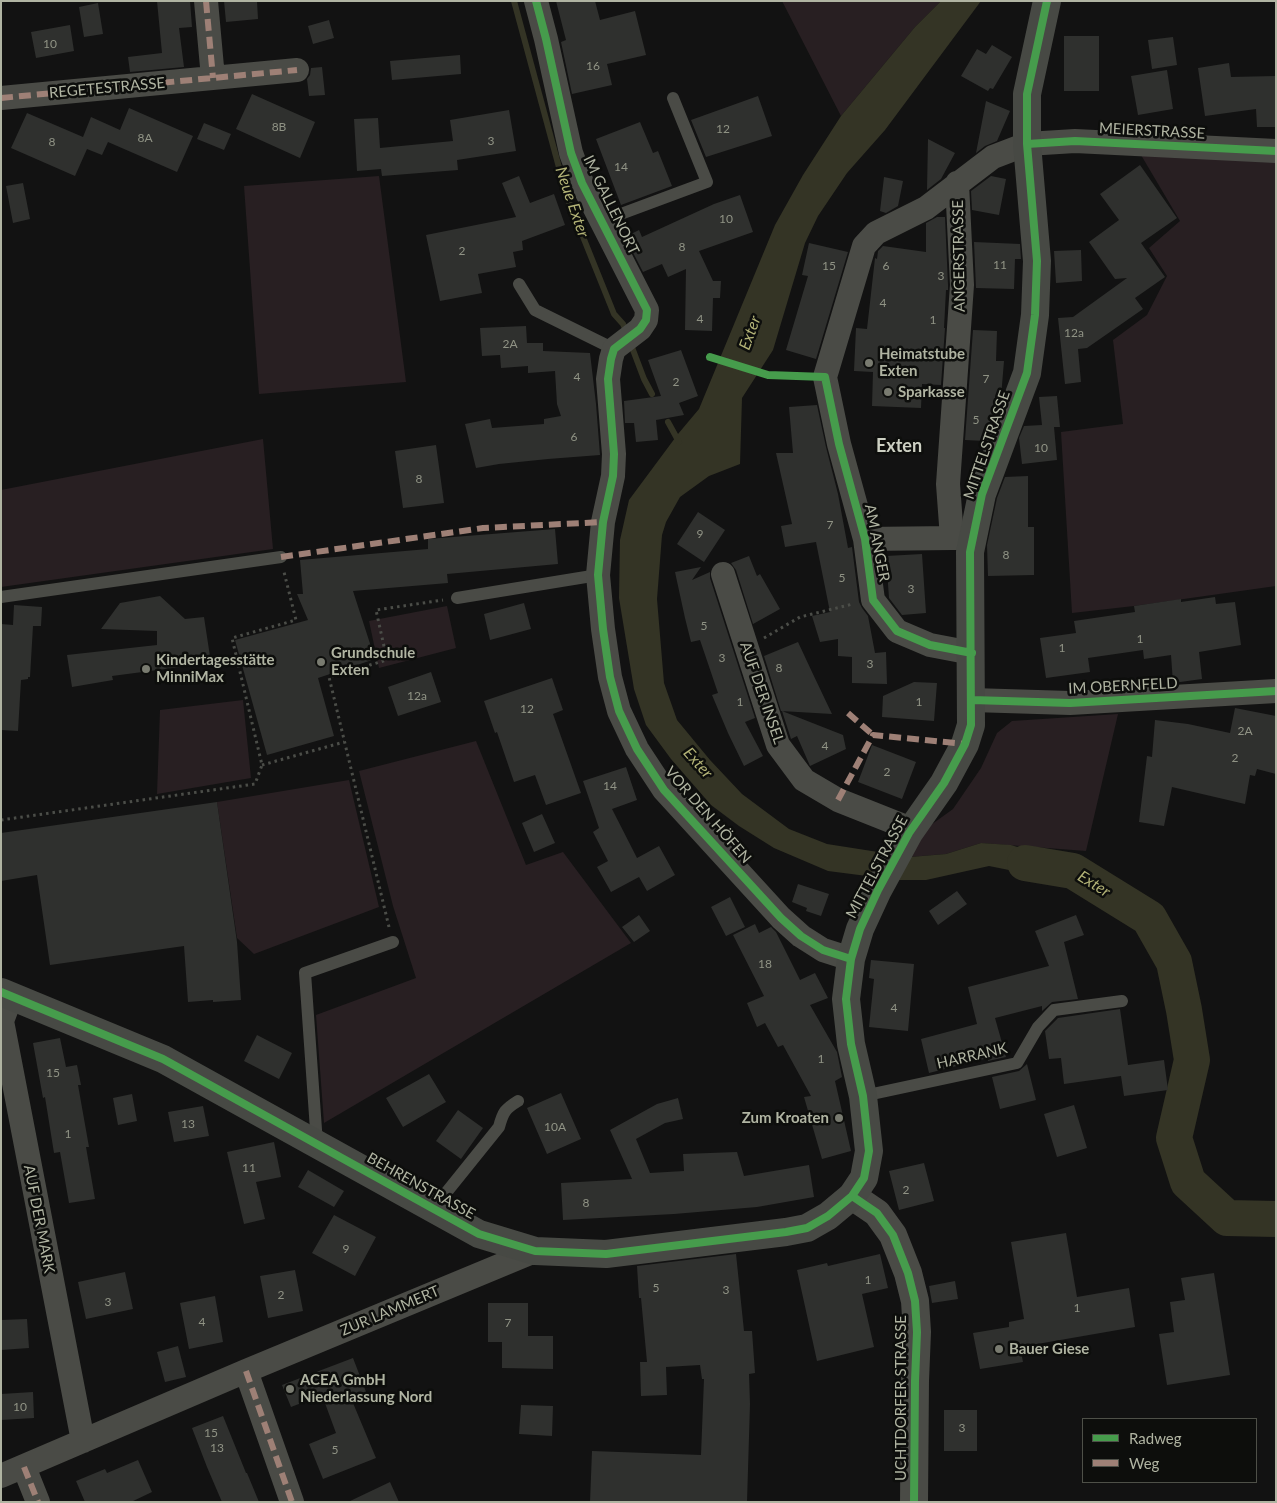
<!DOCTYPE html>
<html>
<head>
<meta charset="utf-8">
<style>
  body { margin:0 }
  #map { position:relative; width:1277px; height:1503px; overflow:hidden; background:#121212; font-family:Lato,sans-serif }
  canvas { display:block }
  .frame { position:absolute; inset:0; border:2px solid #b0b4a2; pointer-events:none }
  .legend { position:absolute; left:1082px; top:1418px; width:175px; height:65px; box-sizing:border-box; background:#0d0e0c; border:1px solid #4e5048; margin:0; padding:6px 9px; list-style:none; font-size:15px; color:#b0b4a2 }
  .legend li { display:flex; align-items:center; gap:10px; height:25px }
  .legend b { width:25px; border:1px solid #4e5048 }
</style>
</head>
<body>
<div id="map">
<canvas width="1277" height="1503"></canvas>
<div class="frame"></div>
<ul class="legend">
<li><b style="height:6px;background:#469c4c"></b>Radweg</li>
<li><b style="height:6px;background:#9e8076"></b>Weg</li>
</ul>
</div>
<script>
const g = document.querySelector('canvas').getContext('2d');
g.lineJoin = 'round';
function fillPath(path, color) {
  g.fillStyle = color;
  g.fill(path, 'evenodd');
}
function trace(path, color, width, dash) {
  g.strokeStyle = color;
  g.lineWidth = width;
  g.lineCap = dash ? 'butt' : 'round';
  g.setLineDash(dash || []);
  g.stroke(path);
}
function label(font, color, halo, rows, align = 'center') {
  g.font = font + ' Lato,sans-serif';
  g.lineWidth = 5;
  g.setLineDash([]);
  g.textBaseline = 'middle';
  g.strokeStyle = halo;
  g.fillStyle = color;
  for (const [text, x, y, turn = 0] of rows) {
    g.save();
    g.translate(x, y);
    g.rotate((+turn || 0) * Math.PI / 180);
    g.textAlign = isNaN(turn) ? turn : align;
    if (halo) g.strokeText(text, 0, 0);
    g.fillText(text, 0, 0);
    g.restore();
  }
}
const green = new Path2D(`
  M 782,1 L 941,1 L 915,27 L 841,116 Z
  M 1141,155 L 1276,158 L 1276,586 L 1134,606 L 1072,613 L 1061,432 L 1123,424 L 1113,340 L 1147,315 L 1167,276 L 1149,248 L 1180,221 Z
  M 379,176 L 406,382 L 259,394 L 244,186 Z
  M 263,439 L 273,549 L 1,587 L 1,490 Z
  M 447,606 L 456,648 L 379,668 L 369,621 Z
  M 243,700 L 251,778 L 157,794 L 160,710 Z
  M 1118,714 L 1086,851 L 981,843 L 946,854 L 910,857 L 917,835 L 953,809 L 981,768 L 997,733 L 1012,721 Z
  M 476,741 L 526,865 L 563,852 L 631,943 L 324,1123 L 316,1015 L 416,978 L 393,906 L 359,771 Z
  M 349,780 L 379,907 L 254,954 L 237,938 L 217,802 Z`);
const water = new Path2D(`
  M 941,1 L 981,1 L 885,130 L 847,173 L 818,216 L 805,243 L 773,350 L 742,398 L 740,464 L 709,476 L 680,497 L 666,522 L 662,535 L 657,599 L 664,683 L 677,720 L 710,760 L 742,794 L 789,829 L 827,844 L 910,857 L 946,854 L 981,843 L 1011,845 L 1043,855 L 1073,871 L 1044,877 L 989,866 L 926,880 L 898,880 L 828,871 L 774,848 L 739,826 L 711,805 L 671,759 L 646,725 L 634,689 L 619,598 L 620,540 L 629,500 L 678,434 L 699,409 L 775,225 L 803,175 L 841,116 L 915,27 Z`);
const stream = new Path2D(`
  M 514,1 L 567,197 L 614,314 L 623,324 L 627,333
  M 630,342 L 644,379 L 652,394
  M 668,422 L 679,442`);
const river = new Path2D(`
  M 1025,863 L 1073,871 L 1149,918 L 1174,962 L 1184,1010 L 1192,1060 L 1174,1138 L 1188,1182 L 1227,1218 L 1276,1219`);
const building = new Path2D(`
  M 157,1 L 190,1 L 192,27 L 179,28 L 184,67 L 130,72 L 128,57 L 162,53 Z
  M 224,1 L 257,1 L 258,19 L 226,22 Z
  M 556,1 L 595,1 L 600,20 L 635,11 L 646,55 L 607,64 L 612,85 L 572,94 L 561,42 L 566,40 Z
  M 98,3 L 103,34 L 84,37 L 79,7 Z
  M 329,20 L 334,38 L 313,44 L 308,26 Z
  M 70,25 L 74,51 L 36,58 L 31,32 Z
  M 1064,36 L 1099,36 L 1099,91 L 1064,91 Z
  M 1173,37 L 1177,65 L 1152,69 L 1148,40 Z
  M 992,45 L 1012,57 L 993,89 L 990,88 L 988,91 L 961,76 L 977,49 L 986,54 Z
  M 460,55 L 461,74 L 392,80 L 390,61 Z
  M 1229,63 L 1231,77 L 1276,76 L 1276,127 L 1257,127 L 1256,109 L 1205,116 L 1198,68 Z
  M 322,67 L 325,95 L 309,96 L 307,79 L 310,75 L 311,68 Z
  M 1167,70 L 1173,109 L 1138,115 L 1131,76 Z
  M 252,94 L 315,122 L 300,158 L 236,129 Z
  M 758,96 L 772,136 L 706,157 L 691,120 Z
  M 986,101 L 1010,111 L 997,141 L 985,146 L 976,153 Z
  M 129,108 L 193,136 L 177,172 L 108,142 L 102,155 L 87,149 L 75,176 L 11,148 L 27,113 L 83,137 L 91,117 L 120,130 Z
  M 509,110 L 516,151 L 457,160 L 458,170 L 382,176 L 381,169 L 357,171 L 354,119 L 378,118 L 380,148 L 453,141 L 450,120 Z
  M 640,122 L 653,153 L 658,151 L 672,186 L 621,205 L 596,139 Z
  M 204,123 L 231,134 L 224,150 L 197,139 Z
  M 928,139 L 955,153 L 941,179 L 927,190 Z
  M 1140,165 L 1177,218 L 1141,243 L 1165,277 L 1135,298 L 1143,309 L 1087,348 L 1078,349 L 1081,382 L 1065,384 L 1058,318 L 1073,317 L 1127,278 L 1115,279 L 1089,242 L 1119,220 L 1100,194 Z
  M 519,176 L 530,203 L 554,194 L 565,225 L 522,241 L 523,250 L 513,252 L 516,267 L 478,274 L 482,293 L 440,301 L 426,235 L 516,217 L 502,183 Z
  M 991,176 L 1006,179 L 999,215 L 972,210 L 971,191 Z
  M 884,177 L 903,181 L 898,206 L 886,213 L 880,211 Z
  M 23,183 L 30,219 L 13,223 L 6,186 Z
  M 740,195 L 753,232 L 699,251 L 713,281 L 721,281 L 720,298 L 713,298 L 712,331 L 685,330 L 686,269 L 668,277 L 662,264 L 643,272 L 625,237 L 639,230 L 642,237 L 714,204 Z
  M 937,217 L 945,217 L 948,285 L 948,290 L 946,290 L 944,328 L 945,328 L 941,385 L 922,384 L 921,408 L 872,406 L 873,372 L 854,371 L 856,328 L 867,329 L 875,258 L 877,259 L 878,251 L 883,246 L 926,252 L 926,223 Z
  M 974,242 L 1020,244 L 1021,259 L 1015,259 L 1014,289 L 976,288 Z
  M 809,243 L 848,252 L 816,359 L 786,350 L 808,276 L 802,275 Z
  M 1081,250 L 1082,281 L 1056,283 L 1054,251 Z
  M 526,326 L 527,343 L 543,343 L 543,351 L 590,353 L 596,404 L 600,455 L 548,459 L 499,464 L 476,468 L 465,424 L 490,419 L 492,428 L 544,424 L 544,419 L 561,416 L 557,404 L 555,371 L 528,373 L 528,366 L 501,368 L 500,355 L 482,356 L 480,328 Z
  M 973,330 L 997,331 L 996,361 L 1004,361 L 1001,397 L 990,428 L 987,428 L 985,441 L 965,440 Z
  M 681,350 L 698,396 L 679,403 L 684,415 L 656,420 L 658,440 L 636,442 L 634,423 L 625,423 L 624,401 L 661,396 L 648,360 Z
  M 1057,396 L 1060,427 L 1054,427 L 1057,460 L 1022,464 L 1019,438 L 1024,426 L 1042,425 L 1039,397 Z
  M 817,405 L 826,447 L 838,494 L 848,548 L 852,547 L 859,602 L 862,608 L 868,616 L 875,653 L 886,652 L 887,684 L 852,683 L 852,657 L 838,656 L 838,639 L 820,642 L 812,616 L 830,612 L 816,542 L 785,547 L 781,526 L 792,524 L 776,453 L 793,453 L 789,407 Z
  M 436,445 L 444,503 L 403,508 L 395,451 Z
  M 1028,476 L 1028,527 L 1034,527 L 1034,575 L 988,576 L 987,545 L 997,498 L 1005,477 Z
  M 698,512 L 725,530 L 704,562 L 677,544 Z
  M 555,529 L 558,564 L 447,574 L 448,583 L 353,591 L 375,659 L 318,678 L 334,736 L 267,755 L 235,640 L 308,620 L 297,594 L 303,594 L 300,560 L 428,549 L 428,539 Z
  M 922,554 L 926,613 L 902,615 L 889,598 L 886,556 Z
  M 749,556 L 757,576 L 760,574 L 780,609 L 753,624 L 736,570 L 731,563 Z
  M 701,567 L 692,580 L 710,572 L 710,578 L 755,718 L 745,722 L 763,756 L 744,766 L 728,733 L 712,695 L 718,693 L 700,640 L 691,642 L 685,618 L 675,572 Z
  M 160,596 L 185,619 L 204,617 L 211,663 L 112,676 L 113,680 L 72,687 L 67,655 L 157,645 L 157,631 L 101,629 L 120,603 Z
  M 1215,597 L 1216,604 L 1235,602 L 1241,645 L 1199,652 L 1202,679 L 1173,683 L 1171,655 L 1144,659 L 1143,650 L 1088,658 L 1090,672 L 1046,678 L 1040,638 L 1076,633 L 1074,621 L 1135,612 L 1134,606 L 1181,599 L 1181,602 Z
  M 524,603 L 531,629 L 490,640 L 484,614 Z
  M 14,605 L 42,607 L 41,626 L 33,626 L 30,677 L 28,677 L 28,679 L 21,680 L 18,731 L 1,730 L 1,624 L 13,625 Z
  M 798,642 L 812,672 L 832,714 L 781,711 L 764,656 Z
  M 431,672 L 441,702 L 398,716 L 388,687 Z
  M 552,678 L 563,710 L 553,714 L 581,793 L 546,805 L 535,775 L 514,782 L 497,732 L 495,733 L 484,701 Z
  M 914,682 L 937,683 L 934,721 L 882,717 L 883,696 Z
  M 1235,708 L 1276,716 L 1276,774 L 1257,769 L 1255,776 L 1250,775 L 1245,804 L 1172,787 L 1164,826 L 1139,822 L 1147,756 L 1152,757 L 1155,720 L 1188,724 L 1230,733 Z
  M 782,711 L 843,735 L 846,749 L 810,766 L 797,736 L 791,739 Z
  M 872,745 L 916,762 L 902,799 L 858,782 Z
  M 626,767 L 637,800 L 612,809 L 637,858 L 659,846 L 675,875 L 647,891 L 639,877 L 611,892 L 597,867 L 608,861 L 593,832 L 599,828 L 583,781 Z
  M 217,802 L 237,942 L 241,1000 L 213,1002 L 213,1000 L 188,1002 L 184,946 L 50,965 L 37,875 L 1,881 L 1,833 Z
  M 542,814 L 555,843 L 534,852 L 522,823 Z
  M 798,884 L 829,894 L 821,916 L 806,911 L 807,908 L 792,902 Z
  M 957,891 L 967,904 L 938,925 L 929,911 Z
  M 730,897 L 745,927 L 726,936 L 711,907 Z
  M 639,915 L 650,931 L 634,942 L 622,927 Z
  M 1076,915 L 1084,935 L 1064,942 L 1078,999 L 1052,1002 L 1042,1011 L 1042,1006 L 995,1018 L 1006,1057 L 988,1061 L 988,1058 L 929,1073 L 921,1039 L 977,1024 L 968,987 L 1049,966 L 1035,931 Z
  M 755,924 L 759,933 L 771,927 L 776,932 L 800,980 L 815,973 L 828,998 L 810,1005 L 837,1052 L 842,1077 L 835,1081 L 851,1151 L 822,1159 L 804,1097 L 811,1096 L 783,1045 L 778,1047 L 765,1023 L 757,1027 L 747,1003 L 764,996 L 733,935 Z
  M 871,960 L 914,964 L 908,1031 L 869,1027 L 874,979 L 869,978 Z
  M 1120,1009 L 1128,1065 L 1164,1060 L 1168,1090 L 1124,1096 L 1121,1076 L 1064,1084 L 1061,1058 L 1049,1059 L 1045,1031 L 1058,1018 Z
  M 257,1035 L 292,1053 L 279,1079 L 244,1061 Z
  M 60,1038 L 66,1067 L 77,1065 L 81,1085 L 78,1085 L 89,1147 L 86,1147 L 95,1199 L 69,1203 L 60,1152 L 54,1153 L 45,1097 L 43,1098 L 33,1043 Z
  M 1027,1064 L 1036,1100 L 1000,1109 L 992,1077 L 1019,1071 Z
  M 429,1074 L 446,1102 L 403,1127 L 386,1098 Z
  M 561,1093 L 581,1139 L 547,1154 L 527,1108 Z
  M 132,1094 L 137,1121 L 118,1125 L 113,1098 Z
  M 678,1098 L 683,1119 L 665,1123 L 636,1139 L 650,1173 L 684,1171 L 683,1154 L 737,1152 L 744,1176 L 809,1165 L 814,1197 L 757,1207 L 674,1214 L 563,1220 L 561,1183 L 632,1179 L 610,1130 L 657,1104 Z
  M 1074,1105 L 1087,1148 L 1057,1157 L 1044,1114 Z
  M 203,1106 L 209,1136 L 174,1142 L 168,1112 Z
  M 458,1110 L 483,1128 L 461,1159 L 436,1141 Z
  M 274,1142 L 281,1177 L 256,1182 L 265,1219 L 244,1224 L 227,1152 Z
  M 924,1163 L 934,1201 L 899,1210 L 889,1171 Z
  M 308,1170 L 344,1191 L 334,1207 L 298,1187 Z
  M 334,1215 L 376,1237 L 355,1276 L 312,1253 Z
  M 1066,1233 L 1077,1297 L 1129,1288 L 1135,1327 L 1020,1347 L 1023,1362 L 980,1369 L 973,1333 L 1009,1327 L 1009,1322 L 1024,1319 L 1011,1242 Z
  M 736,1254 L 744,1331 L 752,1331 L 755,1373 L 749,1374 L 750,1404 L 747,1502 L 590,1502 L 592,1451 L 701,1455 L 704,1379 L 702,1379 L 700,1365 L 666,1367 L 667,1395 L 641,1396 L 640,1362 L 647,1362 L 641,1298 L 639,1298 L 637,1266 Z
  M 880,1254 L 888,1288 L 862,1294 L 874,1347 L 817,1361 L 797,1270 L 827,1263 L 828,1266 Z
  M 295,1270 L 303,1311 L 268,1318 L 260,1276 Z
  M 125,1272 L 133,1309 L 86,1319 L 78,1282 Z
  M 1214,1273 L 1230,1375 L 1167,1385 L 1159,1334 L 1174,1332 L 1170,1302 L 1185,1300 L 1181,1278 Z
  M 955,1281 L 958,1299 L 932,1303 L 929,1286 Z
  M 215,1296 L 223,1342 L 189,1349 L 180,1303 Z
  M 488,1303 L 528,1303 L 528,1336 L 553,1336 L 553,1369 L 502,1368 L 502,1342 L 488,1342 Z
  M 27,1319 L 29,1348 L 1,1350 L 1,1320 Z
  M 178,1346 L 186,1377 L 165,1382 L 157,1352 Z
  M 353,1358 L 368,1397 L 353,1403 L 376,1458 L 323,1479 L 309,1444 L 336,1433 L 322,1395 L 291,1407 L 282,1385 Z
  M 33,1392 L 34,1418 L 1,1420 L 1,1394 Z
  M 521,1405 L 553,1406 L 552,1436 L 519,1434 Z
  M 944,1410 L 977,1410 L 977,1451 L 944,1451 Z
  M 223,1416 L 246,1473 L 247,1473 L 259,1502 L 222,1502 L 207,1467 L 192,1428 Z
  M 138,1460 L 152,1492 L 131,1502 L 85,1502 L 76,1481 L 105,1469 L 107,1473 Z
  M 390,1482 L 399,1502 L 348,1502 Z`);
const path = new Path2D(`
  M 764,638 L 800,617 L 853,604
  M 262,765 L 344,742
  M 1,820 L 255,784 L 262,765 L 232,638 L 296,620 L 284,572
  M 389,927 L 329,677 L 387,660 L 376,610 L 443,600`);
const service = new Path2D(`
  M 602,221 L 707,182 L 673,98
  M 519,284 L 535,310 L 614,349
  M 1,597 L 281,557
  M 457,598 L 598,575
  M 863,1096 L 1017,1063 L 1038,1027 L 1054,1010 L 1122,1001
  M 317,1144 L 305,973 L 393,942
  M 433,1209 L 499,1127 C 503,1112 505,1109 518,1101`);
const minor = new Path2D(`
  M 206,1 L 213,78
  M 536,1 L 546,39 L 571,153 L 582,183 L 647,310 L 646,320 L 640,329 L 614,349 L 611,359 L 608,379 L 614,454 L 613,476 L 603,522 L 598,575 L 603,629 L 610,677 L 619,711 L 637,749 L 664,790 L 781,918 L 801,936 L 823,950 L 851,959
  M 1,98 L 297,70
  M 957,183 L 962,285 L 948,484 L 952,538 L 972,538
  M 865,539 L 952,538
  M 723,574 L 778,745 L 804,780 L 838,800 L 911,829
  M 972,653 L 930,645 L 897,631 L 873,600 L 865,539 L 839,444 L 825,377 L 864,246 L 876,233 L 926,208 L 993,157 L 1027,144 L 1075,141 L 1276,151
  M 972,700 L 1070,703 L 1276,691
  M 11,997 L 2,1021 L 83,1441
  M 246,1371 L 292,1502
  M 24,1467 L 38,1502
  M 1,1476 L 246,1371 L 535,1251`);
const tertiary = new Path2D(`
  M 852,1196 L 877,1213 L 893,1235 L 908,1273 L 915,1301 L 917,1332 L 915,1381 L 914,1502`);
const secondary = new Path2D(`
  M 1,992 L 163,1059 L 479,1234 L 535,1251 L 606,1254 L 786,1232 L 807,1228 L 828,1216 L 852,1196 L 864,1178 L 869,1151 L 863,1096 L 851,1044 L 846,999 L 851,959 L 860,929 L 878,890 L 909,833 L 944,783 L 965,744 L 971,725 L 970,552 L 982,494 L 1027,373 L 1035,315 L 1037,261 L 1027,144 L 1027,94 L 1047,1`);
const quiet = new Path2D(`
  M 206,1 L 213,78
  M 1,98 L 297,70
  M 281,557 L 483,528 L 603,522
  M 848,713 L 873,735
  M 838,800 L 873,735 L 965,744
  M 246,1371 L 292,1502
  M 24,1467 L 38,1502`);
const cycleway = new Path2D(`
  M 536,1 L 546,39 L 571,153 L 582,183 L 647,310 L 646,320 L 640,329 L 614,349 L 611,359 L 608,379 L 614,454 L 613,476 L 603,522 L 598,575 L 603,629 L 610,677 L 619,711 L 637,749 L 664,790 L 781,918 L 801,936 L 823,950 L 851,959
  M 1027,144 L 1075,141 L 1276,151
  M 710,357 L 768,375 L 825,377 L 839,444 L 865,539 L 873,600 L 897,631 L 930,645 L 972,653
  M 972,700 L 1070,703 L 1276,691
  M 1,992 L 163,1059 L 479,1234 L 535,1251 L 606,1254 L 786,1232 L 807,1228 L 828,1216 L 852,1196 L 864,1178 L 869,1151 L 863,1096 L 851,1044 L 846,999 L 851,959 L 860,929 L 878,890 L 909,833 L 944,783 L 965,744 L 971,725 L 970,552 L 982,494 L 1027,373 L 1035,315 L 1037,261 L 1027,144 L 1027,94 L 1047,1
  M 852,1196 L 877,1213 L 893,1235 L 908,1273 L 915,1301 L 917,1332 L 915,1381 L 914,1502`);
const markers = [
  [869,363,5,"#797b70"],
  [888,392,5,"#797b70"],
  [321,662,5,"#797b70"],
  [146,669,5,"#797b70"],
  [839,1118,5,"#797b70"],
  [999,1349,5,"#797b70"],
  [290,1389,5,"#797b70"]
];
const numberNames = [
  ["10",50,44],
  ["16",593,66],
  ["8B",279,127],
  ["12",723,129],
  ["8A",145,138],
  ["3",491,141],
  ["8",52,142],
  ["14",621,167],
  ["10",726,219],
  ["8",682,247],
  ["2",462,251],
  ["11",1000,265],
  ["15",829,266],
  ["6",886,266],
  ["3",941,276],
  ["4",883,303],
  ["4",700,319],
  ["1",933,320],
  ["12a",1074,333],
  ["2A",510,344],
  ["4",577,377],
  ["7",986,379],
  ["2",676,382],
  ["5",976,420],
  ["6",574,437],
  ["10",1041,448],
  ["8",419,479],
  ["7",830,525],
  ["9",700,534],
  ["8",1006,555],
  ["5",842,578],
  ["3",911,589],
  ["5",704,626],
  ["1",1140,639],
  ["1",1062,648],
  ["3",722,658],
  ["3",870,664],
  ["8",779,668],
  ["12a",417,696],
  ["1",740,702],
  ["1",919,702],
  ["12",527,709],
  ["2A",1245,731],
  ["4",825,746],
  ["2",1235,758],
  ["2",887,772],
  ["14",610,786],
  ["18",765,964],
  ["4",894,1008],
  ["1",821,1059],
  ["15",53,1073],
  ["13",188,1124],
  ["10A",555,1127],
  ["1",68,1134],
  ["11",249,1168],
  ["2",906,1190],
  ["8",586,1203],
  ["9",346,1249],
  ["1",868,1280],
  ["5",656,1288],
  ["3",726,1290],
  ["2",281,1295],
  ["3",108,1302],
  ["1",1077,1308],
  ["4",202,1322],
  ["7",508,1323],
  ["10",20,1407],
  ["3",962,1428],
  ["15",211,1433],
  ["13",217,1448],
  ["5",335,1450]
];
const streetNames = [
  ["REGETESTRASSE",107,88,-5],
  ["MEIERSTRASSE",1152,131,3],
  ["IM GALLENORT",611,205,64],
  ["ANGERSTRASSE",959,256,-91],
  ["MITTELSTRASSE",987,445,-71],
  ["AM ANGER",877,543,79],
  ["IM OBERNFELD",1123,686,-3],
  ["AUF DER INSEL",762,693,71],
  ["VOR DEN HÖFEN",708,815,49],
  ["MITTELSTRASSE",877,867,-62],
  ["HARRANK",972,1056,-13],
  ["BEHRENSTRASSE",421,1186,29],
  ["AUF DER MARK",39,1219,79],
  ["ZUR LAMMERT",390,1311,-23],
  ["UCHTDORFER STRASSE",901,1398,-90]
];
const poiNames = [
  ["Heimatstube",879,354],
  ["Exten",879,371],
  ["Sparkasse",898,392],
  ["Grundschule",331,653],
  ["Exten",331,670],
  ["Kindertagesstätte",156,660],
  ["MinniMax",156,677],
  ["Zum Kroaten",829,1118,"right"],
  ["Bauer Giese",1009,1349],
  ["ACEA GmbH",300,1380],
  ["Niederlassung Nord",300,1397]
];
const waterNames = [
  ["Neue Exter",572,202,71],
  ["Exter",750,333,-70],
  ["Exter",698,763,48],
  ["Exter",1094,884,32]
];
const quarterNames = [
  ["Exten",899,446]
];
fillPath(green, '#281f22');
fillPath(water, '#343425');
trace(stream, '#343425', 6);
trace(river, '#343425', 36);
fillPath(building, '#2f302e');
trace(path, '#4b4d48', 3, [2.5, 4]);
trace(service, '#4a4b46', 12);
trace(minor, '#4a4b46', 24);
trace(tertiary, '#4a4b46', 28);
trace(secondary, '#474944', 28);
trace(quiet, '#9e8076', 6, [12, 6]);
trace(cycleway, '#469c4c', 8);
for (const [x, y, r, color] of markers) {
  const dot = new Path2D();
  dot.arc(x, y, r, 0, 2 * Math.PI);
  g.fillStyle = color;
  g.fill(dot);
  trace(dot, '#0d0e0c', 2);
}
label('12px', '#909385', null, numberNames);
label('15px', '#b0b4a2', '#0d0e0c', streetNames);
label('bold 15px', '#b0b4a2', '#0d0e0c', poiNames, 'left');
label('italic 16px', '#b2b276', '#0d0e0c', waterNames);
label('bold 18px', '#cdd0c3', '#0d0e0c', quarterNames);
</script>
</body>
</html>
